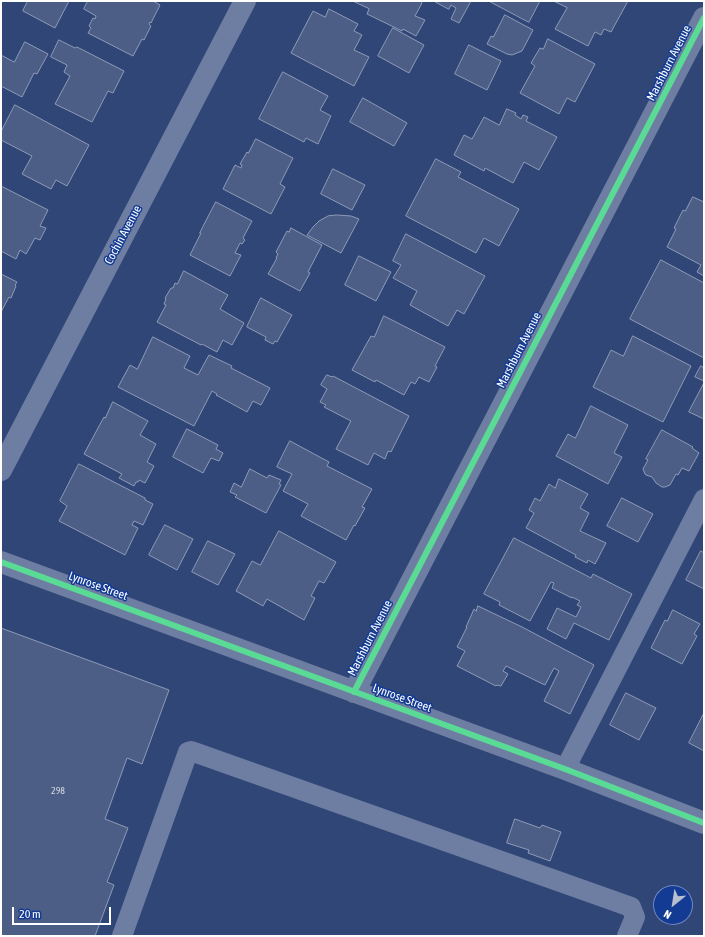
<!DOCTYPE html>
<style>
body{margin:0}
#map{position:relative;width:705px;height:937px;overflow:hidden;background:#304677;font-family:"Asap Condensed",sans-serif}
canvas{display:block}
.frame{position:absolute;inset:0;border:2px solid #fff;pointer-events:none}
.north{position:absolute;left:653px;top:885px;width:40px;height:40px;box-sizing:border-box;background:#133b94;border:1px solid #7189bf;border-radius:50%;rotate:210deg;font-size:11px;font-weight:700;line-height:16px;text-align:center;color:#fff}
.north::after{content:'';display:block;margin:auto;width:14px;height:18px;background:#b7becf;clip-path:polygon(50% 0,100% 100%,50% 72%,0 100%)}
.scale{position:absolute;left:12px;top:907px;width:99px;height:18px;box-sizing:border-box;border:2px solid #fff;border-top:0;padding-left:5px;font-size:12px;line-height:14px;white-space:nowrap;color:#fff;-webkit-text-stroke:3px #133b94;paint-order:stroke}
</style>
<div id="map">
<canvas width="705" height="937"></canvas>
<div class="frame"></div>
<div class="north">N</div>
<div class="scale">20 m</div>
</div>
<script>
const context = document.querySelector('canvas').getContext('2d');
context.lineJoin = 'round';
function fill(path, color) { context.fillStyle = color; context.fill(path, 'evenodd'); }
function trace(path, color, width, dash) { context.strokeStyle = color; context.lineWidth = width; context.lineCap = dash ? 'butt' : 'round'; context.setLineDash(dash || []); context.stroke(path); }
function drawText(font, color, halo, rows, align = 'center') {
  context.font = font + ' "Asap Condensed",sans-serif'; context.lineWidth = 3; context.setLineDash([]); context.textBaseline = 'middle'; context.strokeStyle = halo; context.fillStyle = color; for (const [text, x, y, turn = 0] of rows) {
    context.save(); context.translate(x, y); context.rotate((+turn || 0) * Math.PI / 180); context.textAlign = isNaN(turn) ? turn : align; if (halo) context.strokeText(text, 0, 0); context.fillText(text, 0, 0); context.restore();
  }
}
const building = new Path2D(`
 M 28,1 L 69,1 L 55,28 L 23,11 Z
 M 88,1 L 153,1 L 160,5 L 151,23 L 150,22 L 149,24 L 151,26 L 144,40 L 142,39 L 133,56 L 88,33 L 91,28 L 89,26 L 93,18 L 95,19 L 96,16 L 84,9 Z
 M 353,1 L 420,1 L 422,3 L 415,16 L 425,20 L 416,36 L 403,29 L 402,31 L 367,14 L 369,9 Z
 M 434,1 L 471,1 L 459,23 L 451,19 L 456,8 L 451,5 L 449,9 Z
 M 489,1 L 540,1 L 529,22 Z
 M 554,1 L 628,1 L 611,32 L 604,29 L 601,35 L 595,32 L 588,46 L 555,29 L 567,8 Z
 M 329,9 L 358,24 L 354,31 L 362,35 L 354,50 L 369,57 L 354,86 L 291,53 L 313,11 L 325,17 Z
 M 505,15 L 533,30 L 522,51 L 512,55 L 507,54 L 487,44 L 491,36 L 493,37 Z
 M 393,28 L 424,45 L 409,73 L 378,56 Z
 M 548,39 L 595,64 L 575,102 L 567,98 L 559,114 L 520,93 L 535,66 L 531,63 L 540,48 L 543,49 Z
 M 59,40 L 75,48 L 77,47 L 124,71 L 113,93 L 108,91 L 92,122 L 55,104 L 70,76 L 64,72 L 67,65 L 51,57 Z
 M 25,42 L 48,54 L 37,74 L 34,73 L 22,97 L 1,86 L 1,55 L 14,62 Z
 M 469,45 L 501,61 L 487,90 L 455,74 Z
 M 283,72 L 328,96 L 320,110 L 331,116 L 318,144 L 306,138 L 304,142 L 259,119 Z
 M 363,98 L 407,123 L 394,146 L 350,122 Z
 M 15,105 L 89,145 L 67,186 L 56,180 L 51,189 L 22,174 L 32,156 L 1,140 L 1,132 Z
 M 507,109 L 516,113 L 515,115 L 521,119 L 523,115 L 528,117 L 526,121 L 557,137 L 539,170 L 524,162 L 513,183 L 485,168 L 484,171 L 454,155 L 464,135 L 472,139 L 484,117 L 499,125 Z
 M 256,139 L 293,158 L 280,184 L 285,187 L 271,214 L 223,189 L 235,165 L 241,168 L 242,165 L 240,164 L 247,152 L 248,153 Z
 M 436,159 L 461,172 L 458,177 L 519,209 L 499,246 L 484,238 L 476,253 L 406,216 Z
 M 333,169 L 365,185 L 352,210 L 321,194 Z
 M 1,186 L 48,210 L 40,226 L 46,228 L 40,240 L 35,238 L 26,254 L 20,250 L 16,259 L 1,251 Z
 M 693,197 L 704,202 L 704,276 L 697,272 L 701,265 L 667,247 L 676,229 L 674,228 L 683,210 L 685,211 Z
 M 216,202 L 252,221 L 243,238 L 245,240 L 242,244 L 240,243 L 235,253 L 241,255 L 230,276 L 190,255 L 201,233 L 200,233 Z
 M 337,215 L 351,216 L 359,219 L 341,253 L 307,235 L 313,227 L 319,221 L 328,216 Z
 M 291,228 L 322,245 L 308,272 L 310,273 L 300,291 L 268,274 L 277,258 L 276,258 L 278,254 L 276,252 L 287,231 L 289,232 Z
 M 406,234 L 485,276 L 464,314 L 457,310 L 448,326 L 410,305 L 417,291 L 393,278 L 401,265 L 393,261 Z
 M 359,256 L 391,272 L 376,301 L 345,285 Z
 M 661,260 L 704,283 L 704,358 L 630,319 Z
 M 184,271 L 228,295 L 220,309 L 244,323 L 232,345 L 223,340 L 217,352 L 202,344 L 201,345 L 157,322 L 166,305 L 164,304 L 166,299 L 165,298 L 171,288 L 173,288 L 175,283 L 177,284 Z
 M 1,274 L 17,282 L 15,285 L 16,286 L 11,298 L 9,297 L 1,312 Z
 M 261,298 L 292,315 L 277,342 L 275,341 L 273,344 L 265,340 L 266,337 L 247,327 Z
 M 384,316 L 445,347 L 435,366 L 437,367 L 429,382 L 419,377 L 415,384 L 411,382 L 404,395 L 376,380 L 375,382 L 352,370 L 371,336 L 374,337 Z
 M 633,336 L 691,366 L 663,422 L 593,387 L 611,350 L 623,356 Z
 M 153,337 L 190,356 L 184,368 L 198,375 L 209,355 L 232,366 L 231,368 L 270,388 L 261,405 L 253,401 L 247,412 L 216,395 L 217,394 L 212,391 L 194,426 L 118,387 L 130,365 L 137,369 Z
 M 701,366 L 704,368 L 704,381 L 695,377 Z
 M 327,375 L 332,377 L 333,376 L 409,416 L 391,452 L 388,451 L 385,459 L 374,453 L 368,465 L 336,449 L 351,421 L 324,407 L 326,405 L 320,402 L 327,389 L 321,385 Z
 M 704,383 L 704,419 L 689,412 Z
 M 113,402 L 148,421 L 140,435 L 156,444 L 147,462 L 154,466 L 145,483 L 139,480 L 138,482 L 136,482 L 134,486 L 119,478 L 122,474 L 84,454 L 104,417 L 105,418 Z
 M 591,406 L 628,425 L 614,453 L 622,457 L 608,484 L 556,456 L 568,434 L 575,438 Z
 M 187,429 L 218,445 L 216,449 L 223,453 L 219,461 L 211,458 L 203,473 L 173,457 Z
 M 662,430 L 693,447 L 692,448 L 699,453 L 689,471 L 682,468 L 678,475 L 676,474 L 670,485 L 665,487 L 662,487 L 656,483 L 652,477 L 646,475 L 645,474 L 643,469 L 648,460 L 646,459 Z
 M 290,441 L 329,462 L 327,466 L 372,489 L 362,507 L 365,508 L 355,526 L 354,525 L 346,540 L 301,516 L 308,504 L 283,491 L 292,474 L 277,467 Z
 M 79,464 L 145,498 L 145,500 L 153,504 L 143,525 L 134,521 L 132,525 L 138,528 L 125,555 L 59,521 L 67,506 L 60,501 Z
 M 250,469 L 267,478 L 269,475 L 281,480 L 279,484 L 281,485 L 266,513 L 235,497 L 237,495 L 230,492 L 234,483 L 241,487 Z
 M 559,479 L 588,494 L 580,508 L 589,513 L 580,531 L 606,543 L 595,564 L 588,560 L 587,563 L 575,557 L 576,555 L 526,528 L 534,513 L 529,510 L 535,498 L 540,501 L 549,484 L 555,488 Z
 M 622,498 L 653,514 L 638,542 L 607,526 Z
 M 165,525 L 193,539 L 177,570 L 149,555 Z
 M 279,531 L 336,562 L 324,583 L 319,581 L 311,596 L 315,598 L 304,620 L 267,599 L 263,606 L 236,591 L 252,561 L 260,565 Z
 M 514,538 L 591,578 L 593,574 L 632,594 L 609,640 L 574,623 L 566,639 L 547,629 L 557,608 L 576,617 L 581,607 L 577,605 L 580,601 L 572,597 L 572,598 L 552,588 L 554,583 L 551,582 L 530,621 L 499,605 L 500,602 L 484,594 Z
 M 208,541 L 235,554 L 218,585 L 192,572 Z
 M 701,551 L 704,553 L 704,589 L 686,580 Z
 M 478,606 L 522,627 L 594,665 L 570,714 L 544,701 L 559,671 L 554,668 L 545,685 L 506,666 L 503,671 L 508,674 L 501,686 L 497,685 L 496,686 L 457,666 L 465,651 L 457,647 L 467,627 L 466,627 L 474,609 L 476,611 Z
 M 673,610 L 700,624 L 694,634 L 697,636 L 682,664 L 651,648 L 665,620 L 667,621 Z
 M 1,628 L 169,690 L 142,764 L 127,758 L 105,819 L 128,828 L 107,882 L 114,885 L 95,936 L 1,936 Z
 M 626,693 L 656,708 L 639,740 L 610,725 Z
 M 704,713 L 704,751 L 689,743 Z
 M 515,819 L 540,828 L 542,825 L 561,832 L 550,861 L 528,853 L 529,850 L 507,843 Z`);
fill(building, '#4c5e85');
trace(building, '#8e9bb7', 1);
trace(new Path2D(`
 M 565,769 L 704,499
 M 122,936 L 188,752 L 191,751 L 631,907 L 635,917 L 627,936`), '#6e7ea2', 20);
trace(new Path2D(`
 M 1,470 L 245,1
 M 1,562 L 565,769 L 704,823
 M 354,692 L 704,18`), '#6e7ea2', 22);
trace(new Path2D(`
 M 1,562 L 565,769 L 704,823
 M 354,692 L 704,18`), '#5adb95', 6);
drawText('10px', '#d2d7e0', null, [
 ["298",58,791]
]);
drawText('12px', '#fff', '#133b94', [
 ["Marshburn Avenue",669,63,-63],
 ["Cochin Avenue",123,235,-62],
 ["Marshburn Avenue",519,350,-63],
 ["Lynrose Street",98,586,20],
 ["Marshburn Avenue",370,638,-63],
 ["Lynrose Street",402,698,20]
]);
</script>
